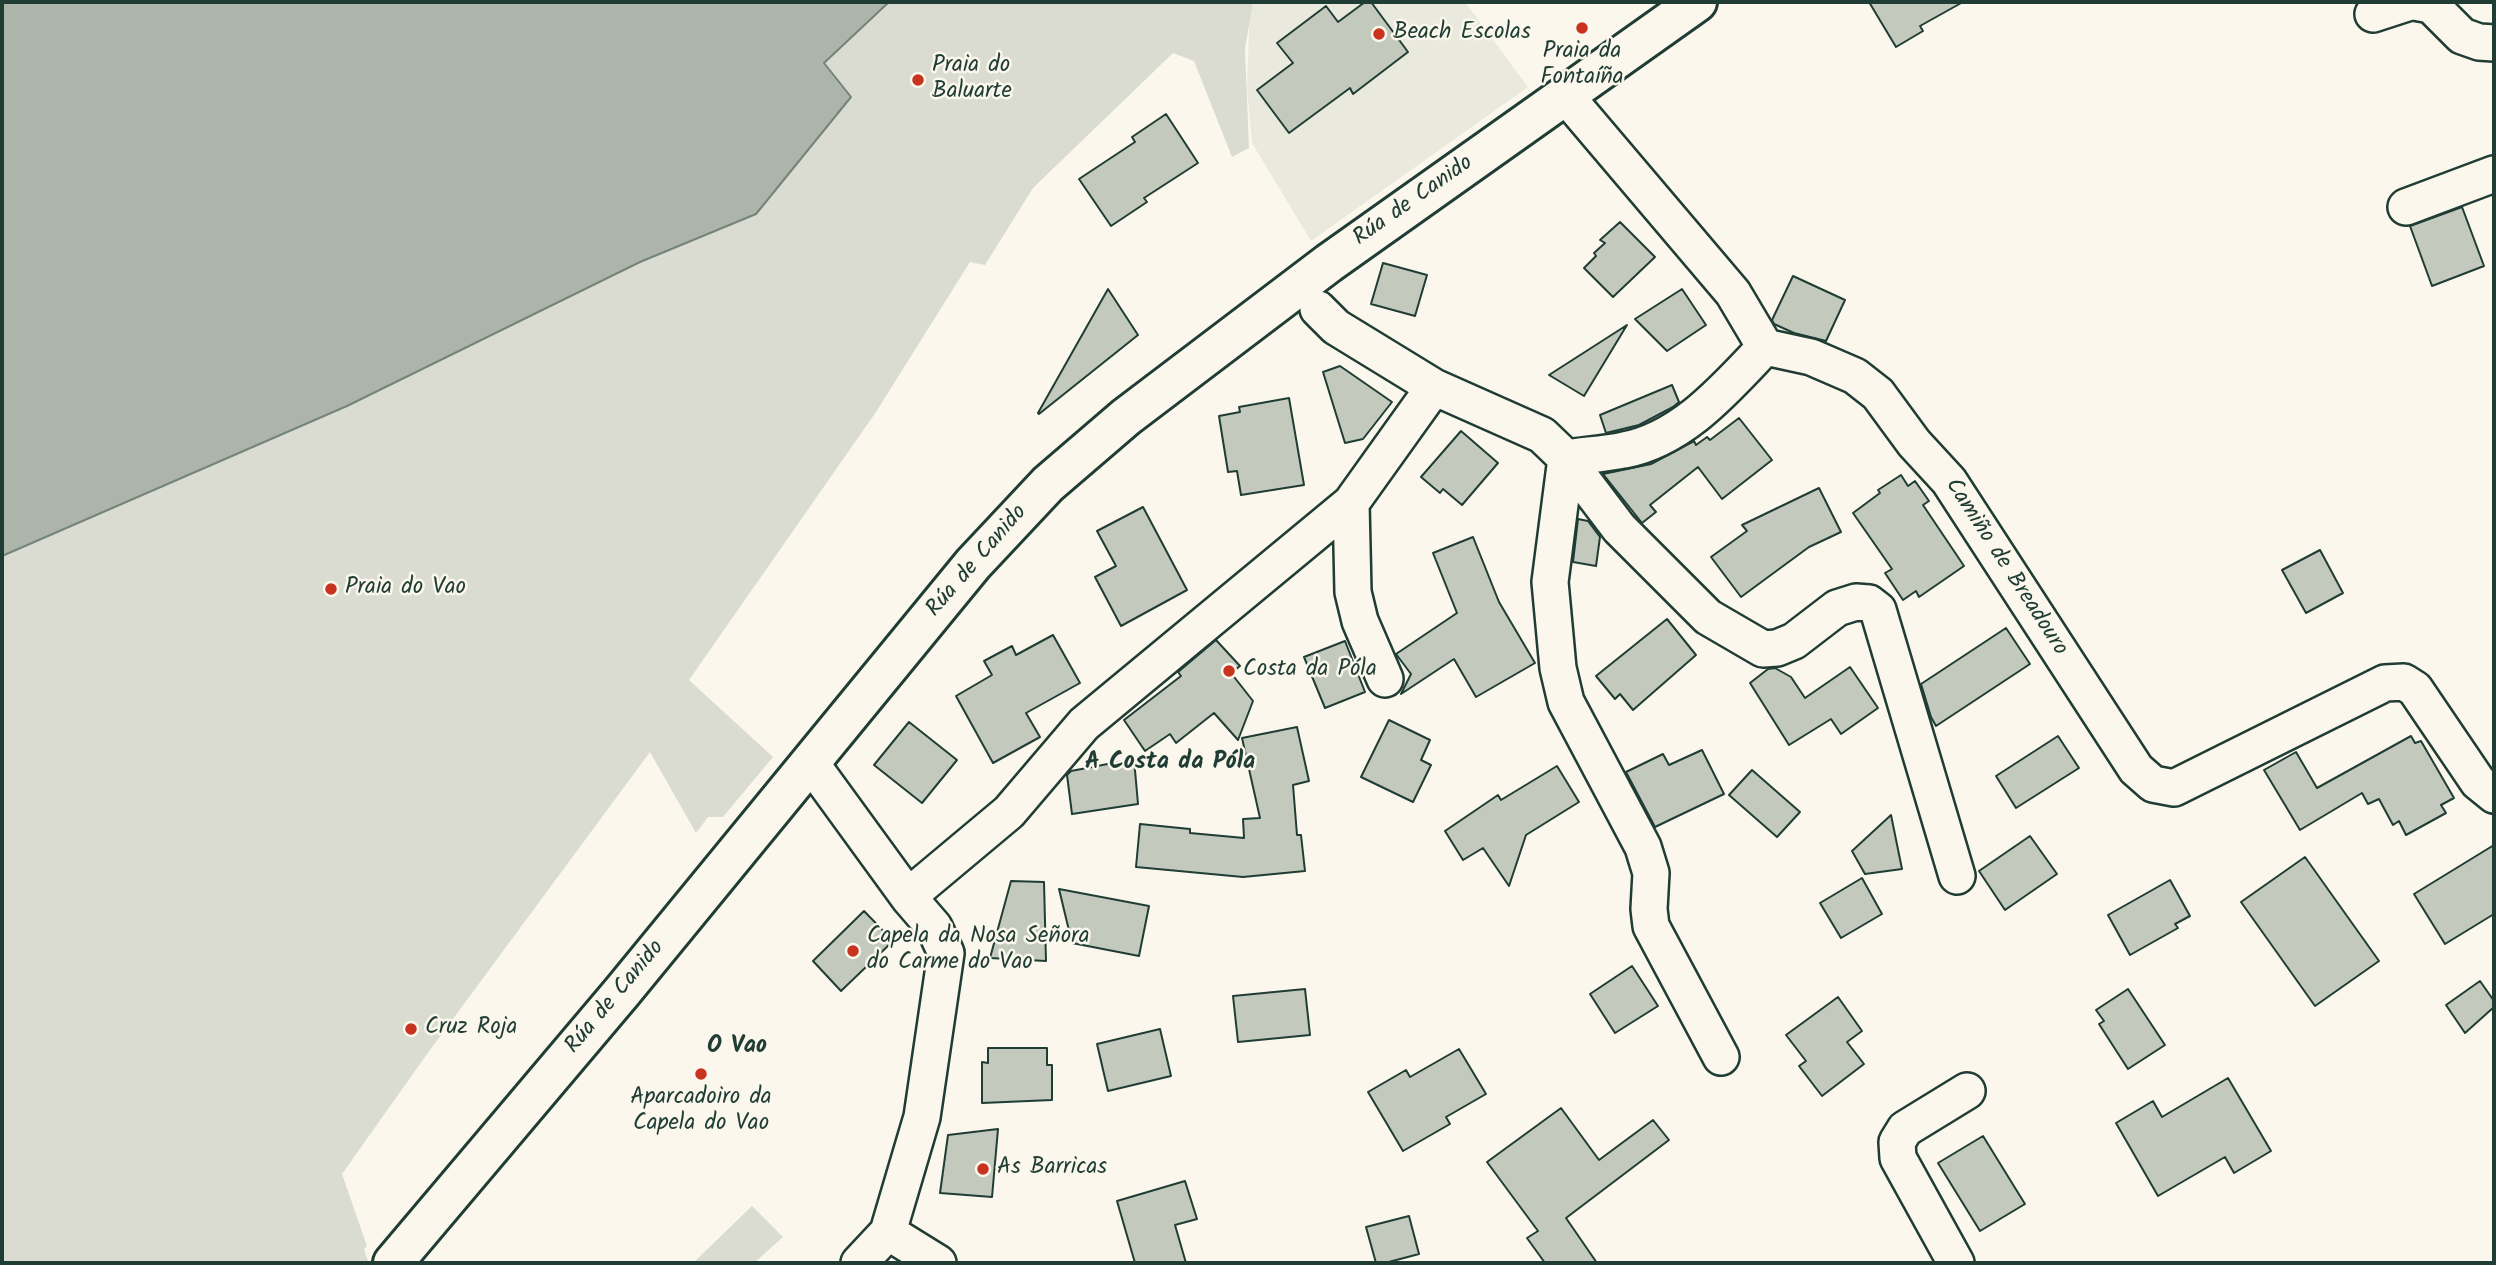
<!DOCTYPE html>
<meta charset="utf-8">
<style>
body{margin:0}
#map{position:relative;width:2496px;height:1265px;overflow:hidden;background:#fbf7ec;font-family:Kalam,sans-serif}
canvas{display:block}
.frame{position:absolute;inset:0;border:4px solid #1f3d34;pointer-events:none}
</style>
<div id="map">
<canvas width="2496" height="1265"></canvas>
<div class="frame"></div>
</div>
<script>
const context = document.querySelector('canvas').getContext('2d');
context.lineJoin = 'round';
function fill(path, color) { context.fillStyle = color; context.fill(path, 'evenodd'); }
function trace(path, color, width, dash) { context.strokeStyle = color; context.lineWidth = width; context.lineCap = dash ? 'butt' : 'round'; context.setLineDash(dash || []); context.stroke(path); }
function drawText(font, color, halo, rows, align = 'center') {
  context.font = font + ' Kalam,sans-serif'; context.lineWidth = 5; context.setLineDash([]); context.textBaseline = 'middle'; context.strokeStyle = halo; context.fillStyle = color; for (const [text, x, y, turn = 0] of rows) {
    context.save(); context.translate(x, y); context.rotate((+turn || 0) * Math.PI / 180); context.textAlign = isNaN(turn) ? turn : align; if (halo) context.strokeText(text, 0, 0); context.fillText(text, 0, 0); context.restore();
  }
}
fill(new Path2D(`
 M 1250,2 L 1465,2 L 1528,87 L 1311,241 L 1252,143 L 1247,87 Z`), '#eae9de');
fill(new Path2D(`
 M 700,2 L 1253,2 L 1245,49 L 1249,148 L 1232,157 L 1194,61 L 1173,53 L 1033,188 L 985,265 L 970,262 L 876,412 L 689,680 L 773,757 L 723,817 L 708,817 L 696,833 L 650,752 L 427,1054 L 342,1174 L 367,1246 L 364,1249 L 368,1261 L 366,1263 L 2,1263 L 2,355 Z
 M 752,1206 L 783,1237 L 754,1263 L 693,1263 Z`), '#dbdcd1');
const water = new Path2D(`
 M 2,2 L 889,2 L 824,63 L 851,97 L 756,214 L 640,262 L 347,406 L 2,556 Z`);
fill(water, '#adb4aa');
trace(water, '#74847b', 2);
const building = new Path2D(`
 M 1365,2 L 1371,2 L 1408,52 L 1353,94 L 1350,88 L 1289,133 L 1257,90 L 1293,63 L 1277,43 L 1326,6 L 1338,22 Z
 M 1869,2 L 1963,2 L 1920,26 L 1923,31 L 1896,47 Z
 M 1166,114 L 1198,163 L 1144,198 L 1147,202 L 1111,226 L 1079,179 L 1135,142 L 1132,137 Z
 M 2462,207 L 2484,266 L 2432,286 L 2410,226 Z
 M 1620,222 L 1655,257 L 1613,297 L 1584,268 L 1596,256 L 1594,253 L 1605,243 L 1600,240 Z
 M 1383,263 L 1427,275 L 1415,316 L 1371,304 Z
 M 1793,276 L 1845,300 L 1826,341 L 1794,333 L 1774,324 L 1772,320 Z
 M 1108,289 L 1138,335 L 1039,414 L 1038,413 Z
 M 1682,289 L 1706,325 L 1667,351 L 1635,319 Z
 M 1627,325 L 1584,396 L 1549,375 Z
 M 1340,366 L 1392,402 L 1363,439 L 1345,443 L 1323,372 Z
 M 1672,385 L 1679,402 L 1673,407 L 1639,425 L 1606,433 L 1600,415 Z
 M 1289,398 L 1304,485 L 1241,495 L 1237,471 L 1228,472 L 1219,416 L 1240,412 L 1239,407 Z
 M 1739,418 L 1772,460 L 1722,499 L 1698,467 L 1650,505 L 1656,512 L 1642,523 L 1603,474 L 1651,464 L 1694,441 L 1696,445 L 1707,437 L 1710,440 Z
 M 1461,431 L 1498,463 L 1462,505 L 1443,489 L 1440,493 L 1421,477 Z
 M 1901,475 L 1908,486 L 1915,481 L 1929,501 L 1923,505 L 1964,566 L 1919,597 L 1916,591 L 1903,600 L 1885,573 L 1892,569 L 1853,513 L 1880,493 L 1878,490 Z
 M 1819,488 L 1841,532 L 1809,547 L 1741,597 L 1711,557 L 1747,531 L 1742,525 Z
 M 1143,507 L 1187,590 L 1121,626 L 1095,577 L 1116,566 L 1097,531 Z
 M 1578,519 L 1588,521 L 1600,537 L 1596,566 L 1573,562 Z
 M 1473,537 L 1499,602 L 1535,663 L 1476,697 L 1454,659 L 1401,694 L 1411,674 L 1396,654 L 1457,613 L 1433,553 Z
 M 2320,550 L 2343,593 L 2306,613 L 2282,570 Z
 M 1667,619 L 1696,655 L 1633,710 L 1620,694 L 1615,699 L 1596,676 Z
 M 2006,628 L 2030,664 L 1936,726 L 1931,717 L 1921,684 Z
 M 1053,635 L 1080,683 L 1026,713 L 1040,737 L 993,763 L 956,696 L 992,675 L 984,661 L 1012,646 L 1016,655 Z
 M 1216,640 L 1240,666 L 1231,673 L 1253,701 L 1238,740 L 1214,713 L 1176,743 L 1170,734 L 1145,751 L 1124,720 L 1181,676 L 1178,672 Z
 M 1345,641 L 1365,692 L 1325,708 L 1304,657 Z
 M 1850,667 L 1878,708 L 1841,734 L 1831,719 L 1789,745 L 1750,683 L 1768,669 L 1775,668 L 1791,677 L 1805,698 Z
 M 1389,720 L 1430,740 L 1421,760 L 1431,765 L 1413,802 L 1361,777 Z
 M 909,722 L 957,760 L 922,803 L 874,765 Z
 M 1297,727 L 1309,781 L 1293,785 L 1297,835 L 1301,835 L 1305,871 L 1243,877 L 1136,867 L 1140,824 L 1190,829 L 1190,833 L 1244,838 L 1243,819 L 1260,818 L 1242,738 Z
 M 2058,736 L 2079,768 L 2016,808 L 1996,776 Z
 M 2411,736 L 2415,743 L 2421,741 L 2454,798 L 2441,805 L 2446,813 L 2406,835 L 2399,821 L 2393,825 L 2379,799 L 2368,804 L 2362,793 L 2300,830 L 2264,770 L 2296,752 L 2317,788 Z
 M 1702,750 L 1724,794 L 1655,827 L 1626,772 L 1663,754 L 1669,765 Z
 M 1134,759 L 1138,804 L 1072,814 L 1067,775 L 1071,771 Z
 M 1557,766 L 1579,802 L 1526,835 L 1509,886 L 1483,848 L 1463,860 L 1445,831 L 1498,795 L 1501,800 Z
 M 1752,770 L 1800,812 L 1777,837 L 1729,795 Z
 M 1891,815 L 1902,869 L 1865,874 L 1852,851 Z
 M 2030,836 L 2057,874 L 2005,910 L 1979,871 Z
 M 2494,845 L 2494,914 L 2445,944 L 2414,894 Z
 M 2305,857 L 2379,961 L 2315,1006 L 2241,902 Z
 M 1862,878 L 1882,914 L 1841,938 L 1820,903 Z
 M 2170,880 L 2190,916 L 2175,924 L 2178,928 L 2130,955 L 2108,915 Z
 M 1011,881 L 1044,882 L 1046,961 L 990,958 Z
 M 1059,889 L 1149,906 L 1139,956 L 1072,943 Z
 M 864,911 L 893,941 L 841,991 L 813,961 Z
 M 1632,966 L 1658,1006 L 1615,1033 L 1590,994 Z
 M 2480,981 L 2494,1001 L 2494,1007 L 2465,1033 L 2446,1005 Z
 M 1305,989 L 1310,1035 L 1238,1042 L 1233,996 Z
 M 2128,989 L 2165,1045 L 2128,1069 L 2099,1024 L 2104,1021 L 2096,1010 Z
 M 1838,997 L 1862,1031 L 1847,1042 L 1864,1064 L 1822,1096 L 1799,1066 L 1806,1061 L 1786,1035 Z
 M 1160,1029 L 1171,1076 L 1108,1091 L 1097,1044 Z
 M 988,1048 L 1047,1048 L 1047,1065 L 1052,1065 L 1052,1100 L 982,1103 L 982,1062 L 988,1063 Z
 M 1459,1049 L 1486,1094 L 1446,1117 L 1450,1124 L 1403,1151 L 1368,1092 L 1406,1070 L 1410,1077 Z
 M 2228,1078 L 2271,1151 L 2234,1173 L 2225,1157 L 2158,1196 L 2116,1123 L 2153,1101 L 2162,1117 Z
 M 1561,1108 L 1599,1160 L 1653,1120 L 1669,1140 L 1566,1218 L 1597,1263 L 1545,1263 L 1527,1238 L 1538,1231 L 1487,1162 Z
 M 998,1129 L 992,1197 L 940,1193 L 948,1135 Z
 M 1983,1136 L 2025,1204 L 1980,1231 L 1938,1163 Z
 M 1185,1181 L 1197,1219 L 1175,1225 L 1186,1263 L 1135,1263 L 1117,1201 Z
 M 1409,1216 L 1419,1254 L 1385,1263 L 1376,1263 L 1366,1227 Z`);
fill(building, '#c4c9be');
trace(building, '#1f3d34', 2);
const minor = new Path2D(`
 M 2414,2 L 2431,5 L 2462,36 L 2479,42 L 2494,43
 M 2373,14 L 2410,2
 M 1565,95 L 1733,293 L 1765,347 L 1811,357 L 1855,376 L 1878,394 L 1914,443 L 1949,481 L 2136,769 L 2153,784 L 2174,788 L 2385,683 L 2404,682 L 2415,689 L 2478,782 L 2494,795
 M 2406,207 L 2494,174
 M 1318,309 L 1336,327 L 1434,387
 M 1566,458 L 1550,582 L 1558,668 L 1566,702 L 1643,847 L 1651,873 L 1649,909 L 1651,926 L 1721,1057
 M 1566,458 C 1585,455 1605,454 1624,450 C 1683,439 1726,388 1765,347
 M 1351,503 L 1353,592 L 1360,621 L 1385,679
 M 810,762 L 909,898 L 934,927 L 946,953 L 922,1117 L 888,1232 L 859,1263
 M 909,898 L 923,884 L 1009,812 L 1084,724 L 1351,503 L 1434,387 L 1542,435 L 1566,458 L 1619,528 L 1708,617 L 1763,649 L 1777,648 L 1794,641 L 1837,608 L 1856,602 L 1869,603 L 1878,610 L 1957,876
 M 888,1232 L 938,1263
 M 1956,1263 L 1898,1158 L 1897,1142 L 1905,1129 L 1967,1091`);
const secondary = new Path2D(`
 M 393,1263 L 622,992 L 973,564 L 1048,484 L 1126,417 L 1329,263 L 1697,2`);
trace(minor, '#1f3d34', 40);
trace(secondary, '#1f3d34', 44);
trace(minor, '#fbf7ec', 35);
trace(secondary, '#fbf7ec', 38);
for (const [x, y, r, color] of [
 [1582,28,7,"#c8321e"],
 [1379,34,7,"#c8321e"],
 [918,80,7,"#c8321e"],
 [331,589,7,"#c8321e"],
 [1229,671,7,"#c8321e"],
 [853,951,7,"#c8321e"],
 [411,1029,7,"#c8321e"],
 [701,1074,7,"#c8321e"],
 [983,1169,7,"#c8321e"]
]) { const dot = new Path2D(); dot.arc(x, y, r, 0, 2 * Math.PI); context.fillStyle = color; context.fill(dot); trace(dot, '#fbf7ec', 2.5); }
drawText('23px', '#1f3d34', '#fbf7ec', [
 ["Beach Escolas",1393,34],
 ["Praia da",1582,53,"center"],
 ["Fontaíña",1582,79,"center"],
 ["Praia do",932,67],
 ["Baluarte",932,93],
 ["Praia do Vao",345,589],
 ["Costa da Póla",1243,671],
 ["Capela da Nosa Señora",867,938],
 ["do Carme do Vao",867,964],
 ["Cruz Roja",425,1029],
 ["Aparcadoiro da",701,1099,"center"],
 ["Capela do Vao",701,1125,"center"],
 ["As Barricas",997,1169]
], 'left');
drawText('23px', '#1f3d34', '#fbf7ec', [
 ["Rúa de Canido",1414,202,-35],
 ["Rúa de Canido",978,562,-49],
 ["Camiño de Breadouro",2005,568,57],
 ["Rúa de Canido",616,998,-50]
]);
drawText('bold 24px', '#1f3d34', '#fbf7ec', [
 ["A Costa da Póla",1170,764],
 ["O Vao",737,1048]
]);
</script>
